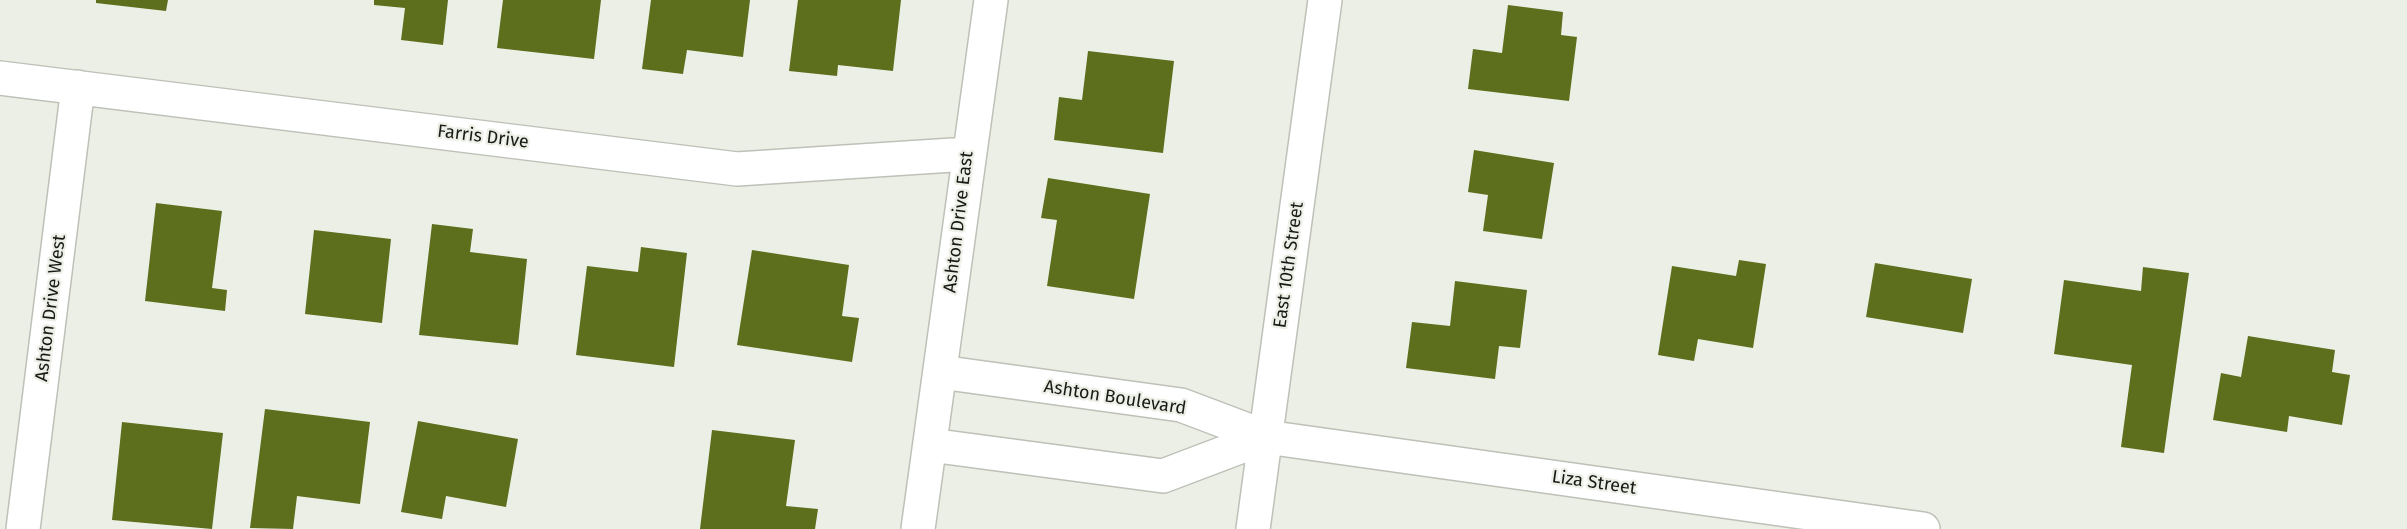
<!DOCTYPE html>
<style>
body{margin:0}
canvas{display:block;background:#ecefe5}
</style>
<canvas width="2407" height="529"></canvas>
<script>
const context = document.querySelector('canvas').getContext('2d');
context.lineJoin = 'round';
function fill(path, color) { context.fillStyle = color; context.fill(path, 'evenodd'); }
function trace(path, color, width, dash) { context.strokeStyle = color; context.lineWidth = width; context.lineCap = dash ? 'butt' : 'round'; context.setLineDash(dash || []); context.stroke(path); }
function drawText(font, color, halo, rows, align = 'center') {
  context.font = font + ' "Fira Sans",sans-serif'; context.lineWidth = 4.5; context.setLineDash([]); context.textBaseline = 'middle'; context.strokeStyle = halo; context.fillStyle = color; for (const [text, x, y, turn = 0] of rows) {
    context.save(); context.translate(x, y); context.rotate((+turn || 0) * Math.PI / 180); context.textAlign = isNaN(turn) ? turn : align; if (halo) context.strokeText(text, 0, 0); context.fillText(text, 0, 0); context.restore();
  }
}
fill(new Path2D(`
 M 96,0 L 168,0 L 166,11 L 96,3 Z
 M 374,0 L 448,0 L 443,45 L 401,40 L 405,8 L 374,5 Z
 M 503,0 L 601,0 L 594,59 L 497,48 Z
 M 651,0 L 750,0 L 743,57 L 687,50 L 683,74 L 642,69 Z
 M 798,0 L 901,0 L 893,71 L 838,65 L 837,76 L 789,71 Z
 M 1508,5 L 1563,12 L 1561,35 L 1577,37 L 1569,101 L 1468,89 L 1473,49 L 1502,53 Z
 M 1088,51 L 1174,61 L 1163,153 L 1054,140 L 1059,97 L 1082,100 Z
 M 1474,150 L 1554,163 L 1542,239 L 1483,231 L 1488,195 L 1468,192 Z
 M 1048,178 L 1150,194 L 1134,299 L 1047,286 L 1057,220 L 1041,218 Z
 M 156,203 L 222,211 L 212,288 L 227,290 L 225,311 L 145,301 Z
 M 432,224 L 473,229 L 470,252 L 527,259 L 518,345 L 419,335 Z
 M 314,230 L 391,239 L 382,323 L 305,314 Z
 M 641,247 L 687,253 L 674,367 L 576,355 L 587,266 L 638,272 Z
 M 752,250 L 849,265 L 842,316 L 859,318 L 852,362 L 737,345 Z
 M 1739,260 L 1766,264 L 1753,348 L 1698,339 L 1694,361 L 1658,355 L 1672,266 L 1736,276 Z
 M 1875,263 L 1972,279 L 1963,333 L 1866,317 Z
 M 2143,267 L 2189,273 L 2164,453 L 2121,447 L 2132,365 L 2054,354 L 2064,280 L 2141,291 Z
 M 1455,281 L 1527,290 L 1520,348 L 1499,346 L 1495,379 L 1406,368 L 1412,322 L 1450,326 Z
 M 2248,336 L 2335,350 L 2332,372 L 2350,375 L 2342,425 L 2289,416 L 2287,432 L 2213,420 L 2221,373 L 2241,377 Z
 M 265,409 L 370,422 L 360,504 L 297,496 L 293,529 L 250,528 Z
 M 418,421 L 518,439 L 506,507 L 446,496 L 442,519 L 401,512 Z
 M 122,422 L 223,433 L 212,529 L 112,520 Z
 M 712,430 L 795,440 L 786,506 L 818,509 L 815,529 L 700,529 Z`), '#5d6e1c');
const minor = new Path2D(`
 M 0,78 L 737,169 L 968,154
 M 940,372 L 1181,405 L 1266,437 L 1923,529
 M 930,445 L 1163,476 L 1266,437
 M 23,529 L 78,87
 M 918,529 L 991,0
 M 1253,529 L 1325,0`);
trace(minor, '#bec1b8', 36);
trace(minor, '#fff', 33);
drawText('18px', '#181915', '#ecefe5', [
 ["Farris Drive",483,137,7],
 ["Ashton Drive East",959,222,-83],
 ["East 10th Street",1289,265,-82],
 ["Ashton Drive West",51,308,-83],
 ["Ashton Boulevard",1115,398,9],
 ["Liza Street",1594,483,8]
]);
</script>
